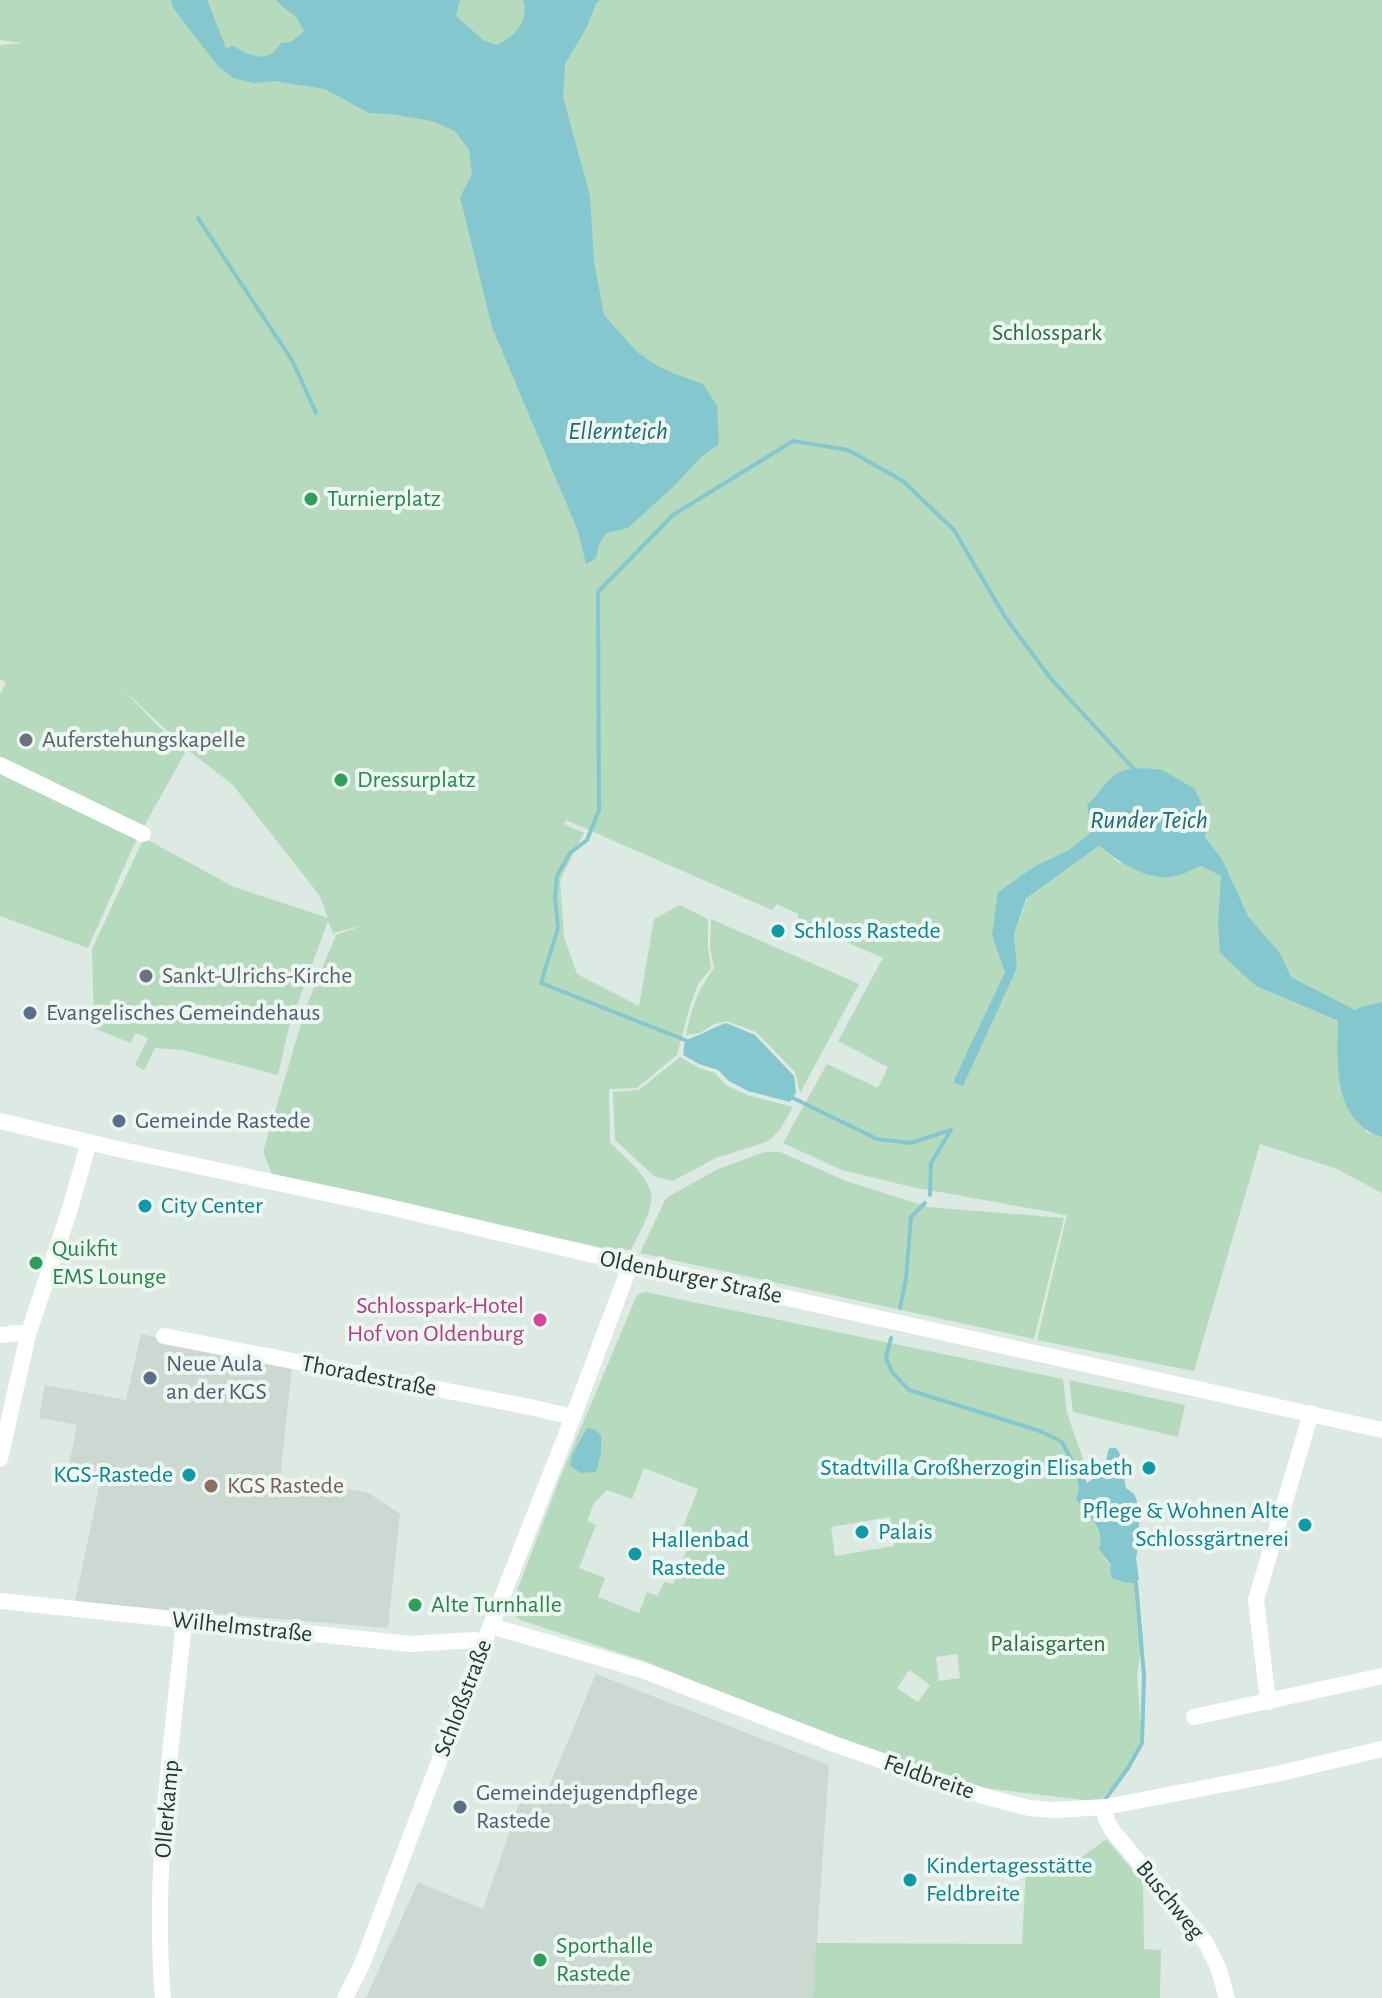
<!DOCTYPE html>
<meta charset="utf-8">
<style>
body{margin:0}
canvas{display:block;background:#dde9e3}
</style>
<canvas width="1382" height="1998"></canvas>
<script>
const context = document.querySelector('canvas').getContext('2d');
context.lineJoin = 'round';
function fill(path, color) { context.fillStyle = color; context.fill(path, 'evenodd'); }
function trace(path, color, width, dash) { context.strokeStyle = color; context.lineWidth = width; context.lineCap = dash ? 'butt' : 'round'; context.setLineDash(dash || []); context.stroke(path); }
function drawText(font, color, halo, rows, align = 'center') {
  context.font = font + ' "Alegreya Sans",sans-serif'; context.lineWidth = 8; context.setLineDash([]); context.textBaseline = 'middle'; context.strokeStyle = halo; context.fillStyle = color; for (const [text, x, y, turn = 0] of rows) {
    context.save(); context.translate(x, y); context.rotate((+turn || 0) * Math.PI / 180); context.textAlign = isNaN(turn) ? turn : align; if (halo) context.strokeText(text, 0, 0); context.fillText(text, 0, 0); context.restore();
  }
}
fill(new Path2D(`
 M 141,1334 L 292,1366 L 280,1479 L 367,1492 L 400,1514 L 388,1628 L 75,1602 L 101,1477 L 68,1470 L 77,1425 L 39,1418 L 45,1385 L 126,1400 Z
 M 596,1674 L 829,1765 L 813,1998 L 366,1998 L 418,1882 L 483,1909 L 524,1790 L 546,1793 Z`), '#ccd9d2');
fill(new Path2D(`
 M 0,0 L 1382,0 L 1382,1002 L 1361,1007 L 1366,1132 L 1382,1137 L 1382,1193 L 1337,1169 L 1260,1144 L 1194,1371 L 1037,1340 L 1067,1215 L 912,1187 L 842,1170 L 783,1143 L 827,1064 L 878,1088 L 888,1067 L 838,1041 L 883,958 L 798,921 L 798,914 L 777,904 L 772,910 L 566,820 L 564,824 L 584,833 L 560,880 L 564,937 L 577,974 L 639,1006 L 654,919 L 680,905 L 708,919 L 708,947 L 711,968 L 698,984 L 689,1009 L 677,1055 L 637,1088 L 609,1089 L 610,1143 C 624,1156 657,1183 651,1203 C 648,1219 638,1235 631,1250 L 608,1249 L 272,1174 L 263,1152 L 306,1007 L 336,935 L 364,925 L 333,933 L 328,921 L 289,1027 L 278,1075 L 183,1050 L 155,1048 L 144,1070 L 135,1065 L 148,1038 L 135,1033 L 131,1043 L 94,1028 L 92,949 L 144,838 L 234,887 L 328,918 L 320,896 L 232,784 L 189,751 L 118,685 L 185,753 L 143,828 L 34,772 L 27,779 L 138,836 L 88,948 L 0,916 L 0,694 L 6,683 L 0,679 L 0,45 L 23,43 L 0,40 ZM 1143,768 L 1195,789 C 1202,808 1209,816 1205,837 L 1222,859 L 1248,916 L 1280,953 L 1291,977 L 1354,1010 L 1337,1021 L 1256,986 L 1242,972 L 1221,888 L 1221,876 L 1201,866 L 1173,877 L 1118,862 L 1099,846 L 1027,899 L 1014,934 L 1017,968 L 963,1085 L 953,1082 L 1005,972 L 998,892 L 1035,866 L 1069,850 L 1091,832 L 1087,805 C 1099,794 1107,777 1122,771 C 1128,768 1137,769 1143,768 Z
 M 711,919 L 859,984 L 800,1093 L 795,1072 L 756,1032 L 726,1021 L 712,1025 L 700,1033 L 686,1035 C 692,1008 697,991 714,968 L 710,947 Z
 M 680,1057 L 699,1068 L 715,1073 L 726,1085 L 747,1095 L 793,1107 L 781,1128 L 771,1139 L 763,1143 L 716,1158 L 673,1181 L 654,1176 L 615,1140 L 613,1092 L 639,1090 Z
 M 765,1152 L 780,1152 L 846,1181 L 928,1207 L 1064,1218 L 1034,1339 L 640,1253 L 666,1198 L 718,1169 Z
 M 645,1292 L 1063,1379 L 1067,1413 L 1083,1459 L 1077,1479 L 1082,1507 L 1089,1513 L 1095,1523 L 1102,1540 L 1105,1559 L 1127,1583 L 1136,1583 L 1143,1638 L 1137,1674 L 1142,1743 L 1128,1768 L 1099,1802 L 985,1788 L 837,1738 L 647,1662 L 518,1619 L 510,1609 L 562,1473 L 637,1295 ZM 644,1468 L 698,1489 L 680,1535 L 690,1540 L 673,1584 L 664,1582 L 658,1596 L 647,1592 L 639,1613 L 598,1597 L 605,1578 L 579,1568 L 596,1525 L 587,1521 L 594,1503 L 607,1490 L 632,1499 ZM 890,1517 L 894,1546 L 835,1556 L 831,1527 ZM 957,1654 L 960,1678 L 939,1681 L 936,1657 ZM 909,1670 L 930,1685 L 918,1702 L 897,1688 Z
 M 1069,1380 L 1185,1405 L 1178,1437 L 1073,1412 Z
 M 1106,1839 L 1143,1882 L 1144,1949 L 1161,1950 L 1160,1998 L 813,1998 L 816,1943 L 1022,1944 L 1026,1867 L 1070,1866 Z`), '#b6dabd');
fill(new Path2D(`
 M 171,0 L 207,0 L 226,48 L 233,46 C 244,52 260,62 272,53 C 276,51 278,46 281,43 L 291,42 L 304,31 C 295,10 289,15 276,0 L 460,0 L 456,16 L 483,40 L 496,45 C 515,38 530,20 523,0 L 600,0 L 596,3 L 587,27 L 565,64 L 563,97 L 590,196 L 594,262 L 604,315 L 637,352 L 656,365 L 675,374 L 703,384 L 717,406 L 719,444 L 701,457 L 674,486 L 628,528 L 606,533 L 599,544 L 596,558 L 586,564 L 578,531 L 492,327 L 460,197 L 472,174 L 469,150 L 455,131 L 432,121 L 390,114 L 369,113 L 325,89 L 274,81 L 254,83 L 233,78 L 218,66 L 173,8 Z
 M 1143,768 L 1162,770 L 1195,789 L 1206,814 L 1207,825 L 1205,837 L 1222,859 L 1248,916 L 1280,953 L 1291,977 L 1355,1010 L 1361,1007 L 1382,1002 L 1382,1137 C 1333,1122 1337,1063 1338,1021 L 1256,986 L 1220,953 L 1218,924 L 1221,876 L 1201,866 C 1191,870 1180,876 1170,877 C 1144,879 1119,862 1099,846 L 1026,899 L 1014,934 L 1017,968 L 963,1086 L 953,1082 L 1005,972 L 992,935 L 998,892 L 1035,866 L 1069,850 L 1091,832 L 1087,805 C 1099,794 1107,777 1122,771 C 1128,768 1137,769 1143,768 Z
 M 726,1023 L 755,1035 L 794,1076 L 796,1093 L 790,1102 L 748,1091 L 729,1081 L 718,1070 L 699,1064 L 683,1055 L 685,1040 C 700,1036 711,1028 726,1023 Z
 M 587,1428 L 594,1429 L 601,1435 L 601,1454 L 596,1472 L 581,1473 L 570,1466 L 572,1455 Z
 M 1110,1448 L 1116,1448 L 1120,1454 L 1126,1488 L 1134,1494 L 1137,1501 L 1140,1538 L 1136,1558 L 1139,1579 L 1136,1583 L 1127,1583 L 1112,1578 L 1110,1571 L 1111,1565 L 1099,1549 C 1106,1528 1087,1515 1076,1499 L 1079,1490 L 1077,1479 L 1084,1477 L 1087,1483 L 1105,1469 L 1108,1451 Z`), '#85c7ce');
trace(new Path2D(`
 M 198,218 L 293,362 L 316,413
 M 685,1040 L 541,983 L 558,928 L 555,897 L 557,876 L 570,853 L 587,840 L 599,810 L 598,592 L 673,515 L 793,441 L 848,450 L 903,481 L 954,530 L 1005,617 L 1051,679 L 1134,769
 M 793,1098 L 877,1139 L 911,1143 L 951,1130 L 931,1163 L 930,1195
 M 900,1308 L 906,1279 L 911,1217 L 925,1203
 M 891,1338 L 886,1358 L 892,1372 L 909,1390 L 1040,1431 L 1062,1442 L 1081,1478
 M 1104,1801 L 1128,1768 L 1142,1743 L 1144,1676 L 1136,1583`), '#85c7ce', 4);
trace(new Path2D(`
 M 0,765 L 143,834
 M 0,1121 L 113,1148 L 385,1206 L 598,1256 L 1382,1430
 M 0,1335 L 18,1333 L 28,1335
 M 164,1336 L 530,1407 L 573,1417
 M 0,1459 L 28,1335 L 69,1212 L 89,1142
 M 0,1601 L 411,1644 L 474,1640 L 484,1643
 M 491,1626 L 642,1670 L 834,1744 L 983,1796 L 1029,1808 L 1055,1810 L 1105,1807 L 1277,1774 L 1382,1749
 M 1268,1702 L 1256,1600 L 1311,1413
 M 1194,1717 L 1382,1676
 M 1105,1807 L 1106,1819 L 1112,1830 L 1206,1943 L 1218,1967 L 1227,1998
 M 163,1998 C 152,1873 172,1745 184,1621
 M 345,1998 L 361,1967 L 484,1643 L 573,1417 L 631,1263`), '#fff', 16);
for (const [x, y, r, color] of [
 [311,499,8,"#2e9e5b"],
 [26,740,8,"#6b7280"],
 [341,780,8,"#2e9e5b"],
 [778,931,8,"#0f9aa8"],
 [146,976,8,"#6b7280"],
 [30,1013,8,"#5c6f8a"],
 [119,1121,8,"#5c6f8a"],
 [145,1206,8,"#0f9aa8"],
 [36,1263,8,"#2e9e5b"],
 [540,1320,8,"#d1479c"],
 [150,1378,8,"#5c6f8a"],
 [1149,1468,8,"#0f9aa8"],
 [189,1475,8,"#0f9aa8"],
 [211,1486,8,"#8d6e63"],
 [1305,1525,8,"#0f9aa8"],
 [862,1532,8,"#0f9aa8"],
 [635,1554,8,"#0f9aa8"],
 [415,1605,8,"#2e9e5b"],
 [460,1807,8,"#5c6f8a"],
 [910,1880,8,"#0f9aa8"],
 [540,1960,8,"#2e9e5b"]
]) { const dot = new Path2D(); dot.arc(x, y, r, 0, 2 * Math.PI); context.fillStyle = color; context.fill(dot); trace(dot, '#edf6f1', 3); }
drawText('24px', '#2b6d40', '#edf6f1', [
 ["Schlosspark",1047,333],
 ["Palaisgarten",1048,1644]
]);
drawText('24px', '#27864d', '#edf6f1', [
 ["Turnierplatz",327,499],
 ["Dressurplatz",357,780],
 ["Quikfit",52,1249],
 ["EMS Lounge",52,1277],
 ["Alte Turnhalle",431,1605],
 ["Sporthalle",556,1946],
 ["Rastede",556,1974]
], 'left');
drawText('24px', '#5b616d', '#edf6f1', [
 ["Auferstehungskapelle",42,740],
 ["Sankt-Ulrichs-Kirche",162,976]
], 'left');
drawText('24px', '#0d838f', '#edf6f1', [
 ["Schloss Rastede",794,931],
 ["City Center",161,1206],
 ["Stadtvilla Großherzogin Elisabeth",1133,1468,"right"],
 ["KGS-Rastede",173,1475,"right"],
 ["Pflege & Wohnen Alte",1289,1511,"right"],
 ["Schlossgärtnerei",1289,1539,"right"],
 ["Palais",878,1532],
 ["Hallenbad",651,1540],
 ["Rastede",651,1568],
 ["Kindertagesstätte",926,1866],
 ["Feldbreite",926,1894]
], 'left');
drawText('24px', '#4e5e75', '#edf6f1', [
 ["Evangelisches Gemeindehaus",46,1013],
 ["Gemeinde Rastede",135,1121],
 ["Neue Aula",166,1364],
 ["an der KGS",166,1392],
 ["Gemeindejugendpflege",476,1793],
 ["Rastede",476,1821]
], 'left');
drawText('24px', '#1f3830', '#edf6f1', [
 ["Oldenburger Straße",691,1277,12],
 ["Thoradestraße",369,1376,11],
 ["Wilhelmstraße",242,1627,6],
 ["Schloßstraße",463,1698,-69],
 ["Feldbreite",929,1777,19],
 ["Ollerkamp",167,1809,-85],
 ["Buschweg",1170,1900,51]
]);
drawText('24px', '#b23c85', '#edf6f1', [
 ["Schlosspark-Hotel",524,1306],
 ["Hof von Oldenburg",524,1334]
], 'right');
drawText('24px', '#785e54', '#edf6f1', [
 ["KGS Rastede",227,1486]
], 'left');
drawText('italic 26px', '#1c6971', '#edf6f1', [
 ["Ellernteich",618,431],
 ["Runder Teich",1149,820]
]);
</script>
